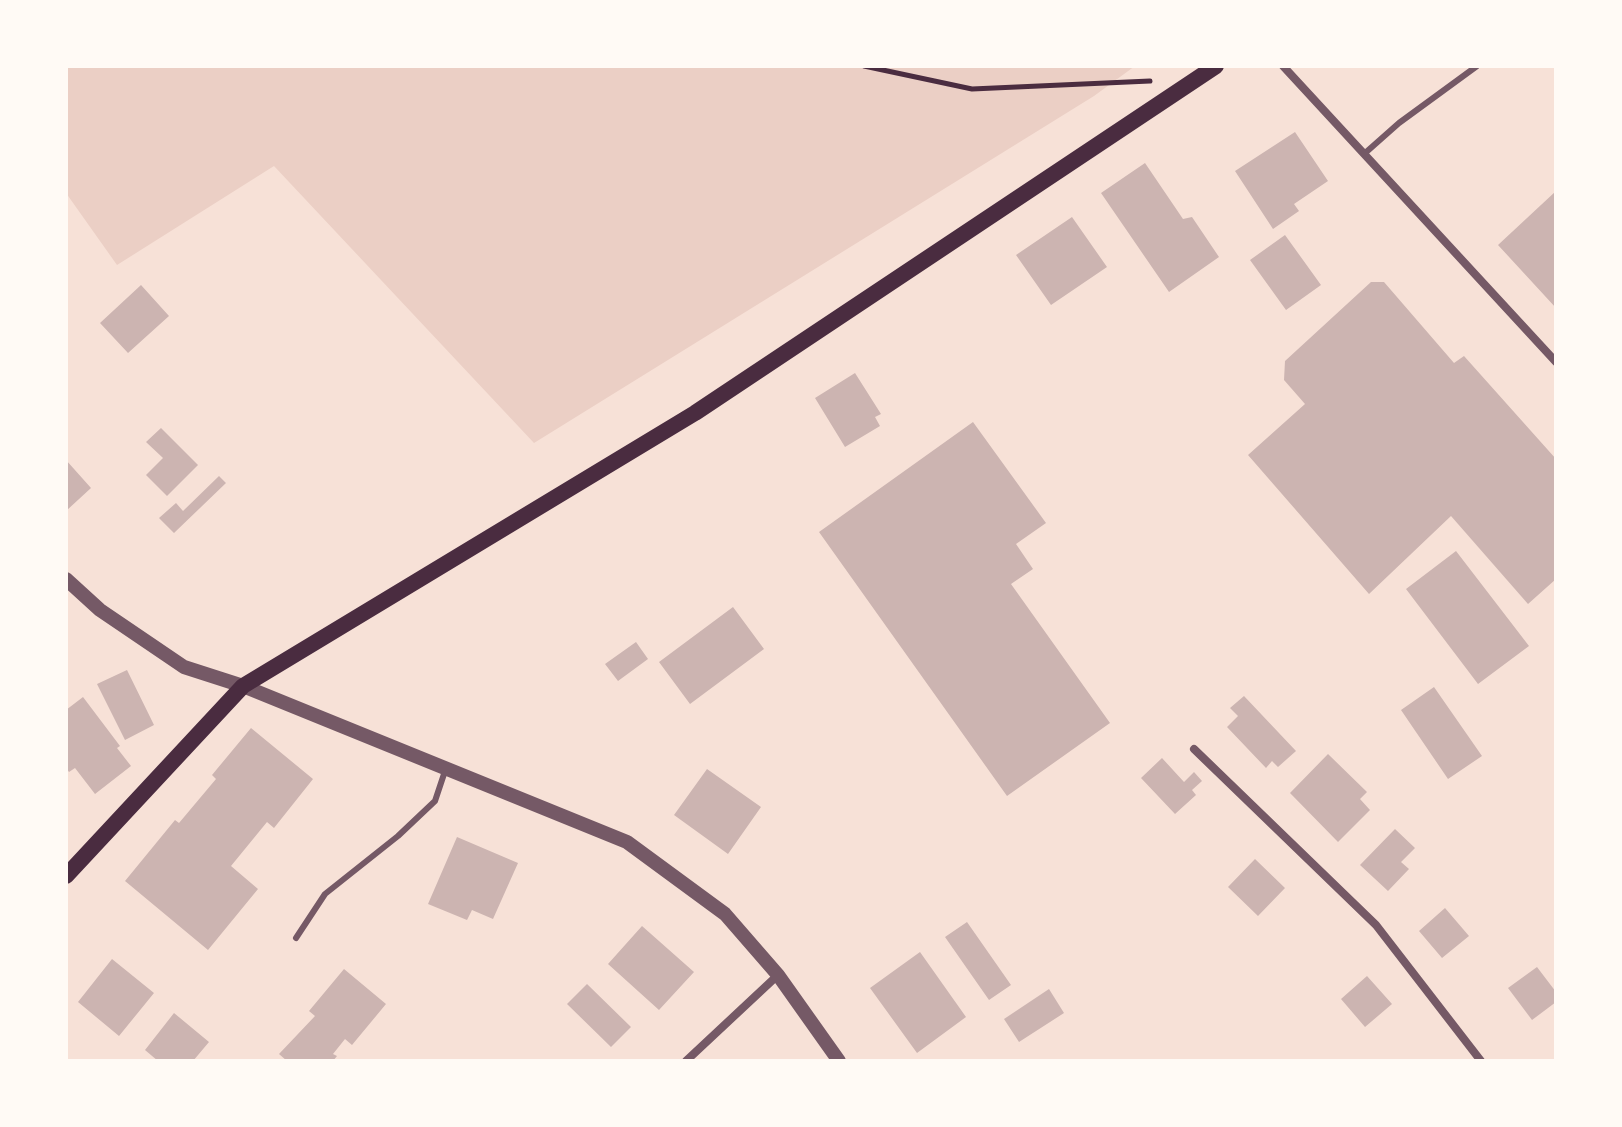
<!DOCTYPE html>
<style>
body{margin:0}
#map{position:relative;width:1622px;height:1127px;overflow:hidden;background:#f7e1d7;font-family:Karla,sans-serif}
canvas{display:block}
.frame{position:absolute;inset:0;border:68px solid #fffaf5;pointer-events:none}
</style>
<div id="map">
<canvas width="1622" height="1127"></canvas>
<div class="frame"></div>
</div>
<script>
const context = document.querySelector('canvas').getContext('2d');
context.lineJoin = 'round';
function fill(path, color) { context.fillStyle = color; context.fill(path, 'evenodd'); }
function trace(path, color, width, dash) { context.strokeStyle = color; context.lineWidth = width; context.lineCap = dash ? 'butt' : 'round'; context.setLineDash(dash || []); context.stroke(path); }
fill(new Path2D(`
 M 66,66 L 1135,66 L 1094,96 L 534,443 L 274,166 L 117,265 L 66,193 Z`), '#ebcfc5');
fill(new Path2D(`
 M 1295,132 L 1328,181 L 1294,204 L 1299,211 L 1273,229 L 1235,171 Z
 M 1145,163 L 1183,219 L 1192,217 L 1219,257 L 1169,292 L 1101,193 Z
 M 1556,191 L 1556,308 L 1498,245 Z
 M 1072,217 L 1107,267 L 1051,305 L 1016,255 Z
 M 1285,235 L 1321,285 L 1286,310 L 1250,260 Z
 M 1371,282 L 1384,282 L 1454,363 L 1464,356 L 1556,459 L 1556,579 L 1528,604 L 1451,516 L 1369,594 L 1248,455 L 1305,404 L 1284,380 L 1285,361 Z
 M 141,285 L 169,316 L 128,353 L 100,323 Z
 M 855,373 L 881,414 L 875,417 L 880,426 L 845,447 L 815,398 Z
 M 973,422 L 1046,523 L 1016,544 L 1033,569 L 1011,584 L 1110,723 L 1007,796 L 819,532 Z
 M 161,428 L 198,465 L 167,496 L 146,475 L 163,458 L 146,442 Z
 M 66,460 L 91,488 L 66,511 Z
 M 219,476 L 226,483 L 174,533 L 159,518 L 176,503 L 183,511 Z
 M 1456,551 L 1529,646 L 1478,684 L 1406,589 Z
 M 733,607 L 764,649 L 690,704 L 659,662 Z
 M 636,642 L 648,659 L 618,681 L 605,664 Z
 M 127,670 L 154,725 L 125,740 L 97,684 Z
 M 1434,687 L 1482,756 L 1448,779 L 1401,710 Z
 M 1244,696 L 1296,751 L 1278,767 L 1272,761 L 1266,768 L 1227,727 L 1238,716 L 1230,708 Z
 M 83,697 L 120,746 L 117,748 L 131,766 L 95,794 L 75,768 L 69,772 L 66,768 L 66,710 Z
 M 251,728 L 313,779 L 274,828 L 267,822 L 231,866 L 258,889 L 208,950 L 125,881 L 175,820 L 179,823 L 216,779 L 212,775 Z
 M 1328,754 L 1367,792 L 1360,799 L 1370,810 L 1338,842 L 1290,793 Z
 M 1162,758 L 1184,782 L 1194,772 L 1202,781 L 1192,790 L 1196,795 L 1175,814 L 1141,778 Z
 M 707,769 L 761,807 L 728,854 L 674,815 Z
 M 1395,829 L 1415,848 L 1401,862 L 1409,869 L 1388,891 L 1360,865 Z
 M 457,837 L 518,863 L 493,919 L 472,910 L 467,920 L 428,904 Z
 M 1255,859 L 1285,888 L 1258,916 L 1228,887 Z
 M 1445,908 L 1469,936 L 1442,958 L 1419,931 Z
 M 967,922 L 1011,985 L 989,1000 L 945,937 Z
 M 642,926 L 694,972 L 659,1010 L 608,964 Z
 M 920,952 L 966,1017 L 917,1053 L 870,988 Z
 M 112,959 L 154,993 L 119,1036 L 78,1002 Z
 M 1537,967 L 1556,992 L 1556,1002 L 1532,1020 L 1508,988 Z
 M 344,969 L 386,1004 L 352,1045 L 345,1039 L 333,1054 L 337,1056 L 333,1061 L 287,1061 L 279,1054 L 315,1016 L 309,1011 Z
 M 1367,976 L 1392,1004 L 1365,1027 L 1341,999 Z
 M 587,984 L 631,1027 L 611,1047 L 567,1004 Z
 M 1049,989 L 1064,1013 L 1019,1042 L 1004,1019 Z
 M 174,1013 L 209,1042 L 193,1061 L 158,1061 L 145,1050 Z`), '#ccb4b1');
trace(new Path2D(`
 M 864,66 L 972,89 L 1150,81`), '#4a2c40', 5);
trace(new Path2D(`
 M 1364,154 L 1399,123 L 1477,66
 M 296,938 L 325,894 L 398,836 L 435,801 L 446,768`), '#755966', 6);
trace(new Path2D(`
 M 1283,66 L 1556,362
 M 1194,749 L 1376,925 L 1481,1061
 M 686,1061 L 778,975`), '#755966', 8);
trace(new Path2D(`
 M 66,579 L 100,610 L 184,667 L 243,686 L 627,842 L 725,914 L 778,975 L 839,1061`), '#755966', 14);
trace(new Path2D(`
 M 66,876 L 243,686 L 695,413 L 1216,66`), '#4a2c40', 16);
</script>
